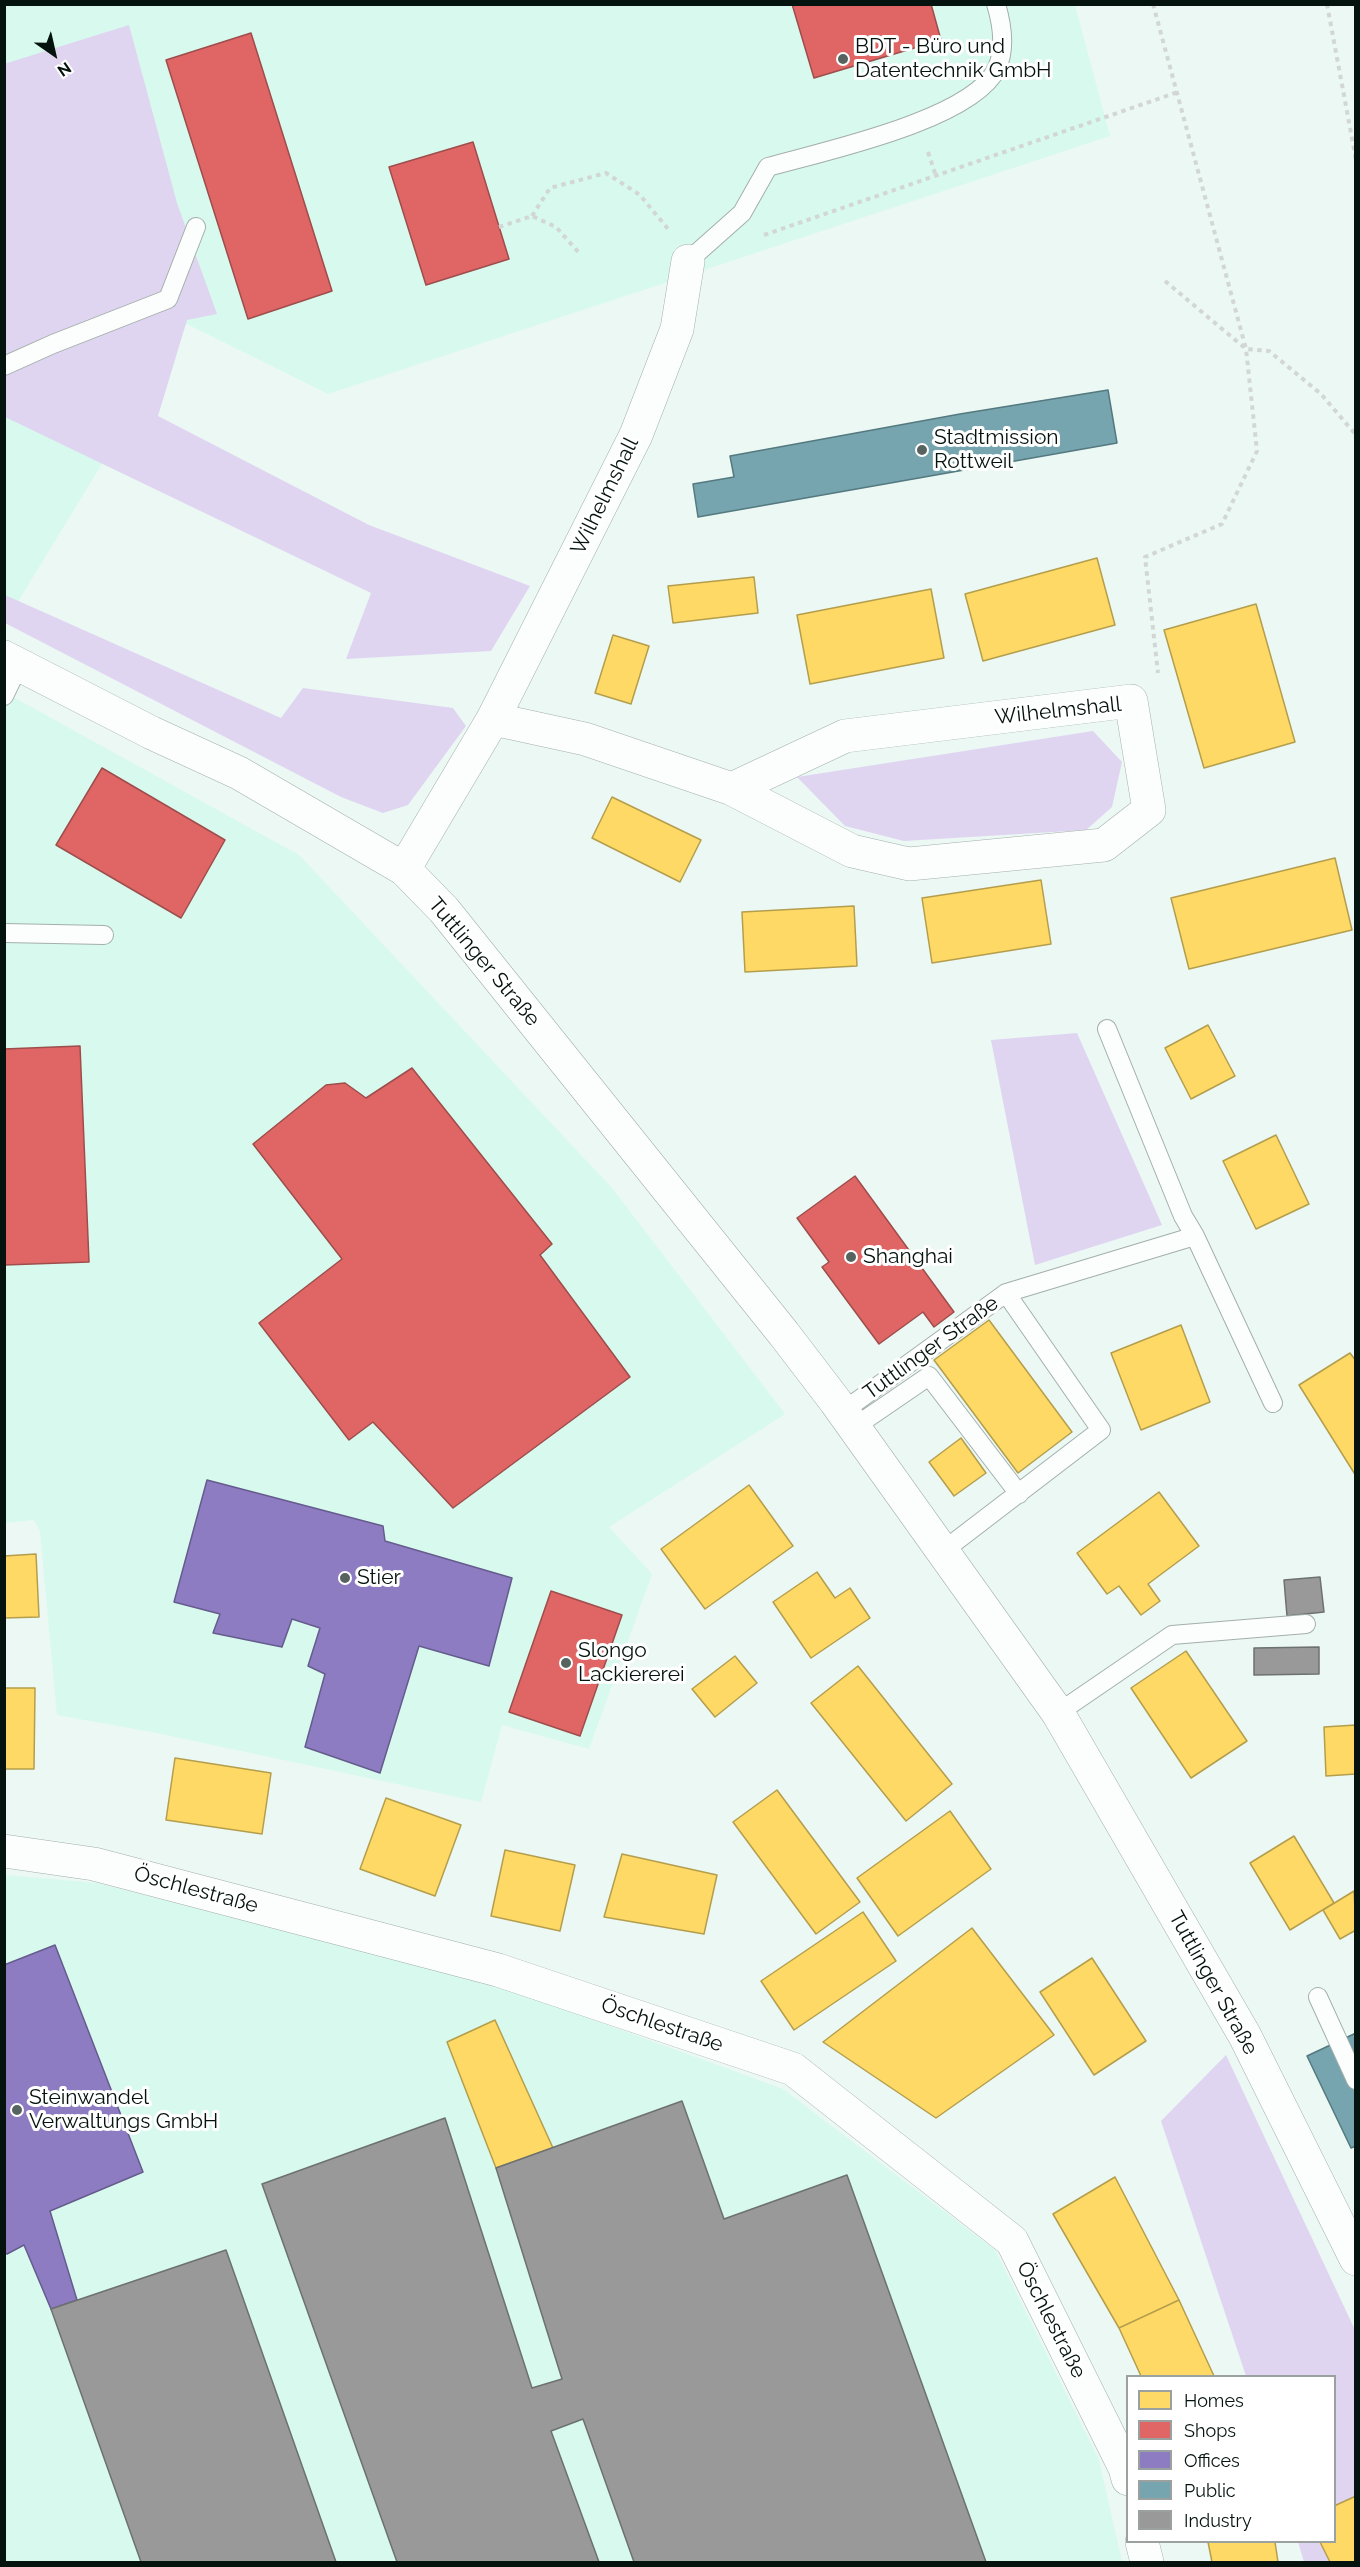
<!DOCTYPE html>
<meta charset="utf-8">
<style>
body{margin:0}
#map{position:relative;width:1360px;height:2567px;overflow:hidden;background:#ebf8f4;font-family:Raleway,sans-serif}
canvas{display:block}
.frame{position:absolute;inset:0;border:6px solid #05130f;pointer-events:none}
.legend{position:absolute;left:1126px;top:2375px;width:210px;height:168px;box-sizing:border-box;background:#fff;border:2px solid #9ba19f;margin:0;padding:8px 10px;list-style:none;font-size:18px;color:#05130f}
.legend li{display:flex;align-items:center;gap:12px;height:30px}
.legend b{width:30px;border:2px solid #9ba19f}
.north{position:absolute;left:24px;top:24px;width:60px;height:60px;-webkit-text-stroke:4px #fff;paint-order:stroke;rotate:146deg;font-size:16px;font-weight:700;line-height:24px;text-align:center;color:#05130f}
.north::after{content:'';display:block;margin:auto;width:21px;height:27px;background:#05130f;clip-path:polygon(50% 0,100% 100%,50% 72%,0 100%)}
</style>
<div id="map">
<canvas width="1360" height="2567"></canvas>
<div class="frame"></div>
<ul class="legend">
<li><b style="height:16px;background:#ffd966"></b>Homes</li>
<li><b style="height:16px;background:#e06666"></b>Shops</li>
<li><b style="height:16px;background:#8e7cc3"></b>Offices</li>
<li><b style="height:16px;background:#76a5af"></b>Public</li>
<li><b style="height:16px;background:#999"></b>Industry</li>
</ul>
<div class="north">N</div>
</div>
<script>
const context = document.querySelector('canvas').getContext('2d');
context.lineJoin = 'round';
function fill(path, color) { context.fillStyle = color; context.fill(path, 'evenodd'); }
function trace(path, color, width, dash) { context.strokeStyle = color; context.lineWidth = width; context.lineCap = dash ? 'butt' : 'round'; context.setLineDash(dash || []); context.stroke(path); }
function drawText(font, color, halo, rows, align = 'center') {
  context.font = font + ' Raleway,sans-serif'; context.lineWidth = 6; context.setLineDash([]); context.textBaseline = 'middle'; context.strokeStyle = halo; context.fillStyle = color; for (const [text, x, y, turn = 0] of rows) {
    context.save(); context.translate(x, y); context.rotate((+turn || 0) * Math.PI / 180); context.textAlign = isNaN(turn) ? turn : align; if (halo) context.strokeText(text, 0, 0); context.fillText(text, 0, 0); context.restore();
  }
}
fill(new Path2D(`
 M 5,5 L 1075,5 L 1110,136 L 328,394 L 187,324 L 5,623 Z
 M 4,692 L 299,855 L 612,1188 L 785,1414 L 609,1527 L 652,1574 L 589,1749 L 502,1725 L 481,1802 L 152,1732 L 57,1715 L 40,1531 L 34,1520 L 5,1523 Z
 M 4,1875 L 97,1883 L 498,1985 L 783,2089 L 995,2250 L 1099,2460 L 1122,2562 L 5,2562 Z`), '#d8f9ed');
fill(new Path2D(`
 M 129,25 L 177,203 L 217,314 L 187,320 L 158,416 L 369,525 L 530,586 L 491,651 L 346,659 L 371,593 L 5,417 L 4,64 Z
 M 5,595 L 281,718 L 303,688 L 453,708 L 466,726 L 408,805 L 383,813 L 341,797 L 5,623 Z
 M 1093,731 L 1122,762 L 1112,807 L 1086,830 L 904,841 L 845,826 L 797,777 Z
 M 1077,1033 L 1162,1225 L 1035,1265 L 991,1040 Z
 M 1226,2055 L 1355,2330 L 1355,2562 L 1304,2562 L 1298,2542 L 1334,2542 L 1334,2376 L 1246,2376 L 1161,2121 Z`), '#e0d5f1');
const homes = new Path2D(`
 M 1097,558 L 1115,625 L 983,661 L 965,594 Z
 M 754,577 L 758,613 L 673,623 L 668,586 Z
 M 931,589 L 944,658 L 810,684 L 797,615 Z
 M 1256,604 L 1295,742 L 1204,768 L 1164,630 Z
 M 613,635 L 649,646 L 631,704 L 595,693 Z
 M 612,797 L 701,840 L 680,882 L 592,838 Z
 M 1335,858 L 1352,930 L 1189,969 L 1171,898 Z
 M 1041,880 L 1051,944 L 932,963 L 922,898 Z
 M 854,906 L 857,966 L 745,972 L 742,912 Z
 M 1208,1025 L 1235,1076 L 1191,1099 L 1165,1048 Z
 M 1276,1135 L 1309,1204 L 1256,1229 L 1223,1161 Z
 M 989,1320 L 1072,1432 L 1018,1473 L 934,1360 Z
 M 1181,1325 L 1210,1402 L 1141,1430 L 1111,1353 Z
 M 1350,1353 L 1356,1361 L 1356,1476 L 1299,1385 Z
 M 961,1438 L 986,1473 L 954,1496 L 929,1462 Z
 M 749,1485 L 793,1546 L 705,1609 L 661,1549 Z
 M 1159,1492 L 1199,1546 L 1148,1584 L 1160,1601 L 1141,1615 L 1119,1586 L 1107,1594 L 1077,1553 Z
 M 36,1554 L 39,1617 L 4,1618 L 4,1556 Z
 M 817,1572 L 835,1598 L 850,1588 L 870,1618 L 811,1658 L 773,1602 Z
 M 1186,1651 L 1247,1741 L 1191,1778 L 1131,1688 Z
 M 735,1656 L 757,1683 L 715,1717 L 692,1689 Z
 M 858,1666 L 952,1784 L 906,1821 L 811,1703 Z
 M 4,1688 L 35,1688 L 34,1769 L 4,1769 Z
 M 1356,1725 L 1356,1774 L 1326,1776 L 1324,1727 Z
 M 175,1758 L 271,1773 L 262,1834 L 166,1820 Z
 M 777,1790 L 860,1902 L 816,1934 L 733,1822 Z
 M 386,1798 L 461,1825 L 435,1896 L 360,1869 Z
 M 950,1811 L 991,1869 L 898,1936 L 857,1878 Z
 M 1294,1836 L 1334,1903 L 1290,1930 L 1250,1863 Z
 M 505,1850 L 575,1865 L 560,1931 L 491,1916 Z
 M 622,1854 L 717,1875 L 704,1934 L 604,1917 Z
 M 1354,1891 L 1356,1930 L 1340,1939 L 1323,1910 Z
 M 863,1912 L 896,1961 L 794,2030 L 761,1981 Z
 M 972,1928 L 1054,2035 L 936,2118 L 823,2042 Z
 M 1092,1958 L 1146,2041 L 1094,2075 L 1040,1992 Z
 M 495,2020 L 553,2148 L 496,2168 L 447,2042 Z
 M 1115,2177 L 1179,2300 L 1119,2328 L 1053,2214 Z
 M 1179,2300 L 1214,2376 L 1141,2376 L 1119,2328 Z
 M 1356,2496 L 1356,2562 L 1330,2562 L 1320,2542 L 1334,2542 L 1334,2506 Z
 M 1208,2542 L 1275,2542 L 1278,2562 L 1212,2562 Z`);
fill(homes, '#ffd966');
trace(homes, '#b49e4c', 1.5);
const shops = new Path2D(`
 M 792,4 L 931,4 L 941,40 L 814,78 Z
 M 251,33 L 332,291 L 248,319 L 166,60 Z
 M 473,142 L 509,259 L 426,285 L 389,167 Z
 M 102,768 L 225,840 L 181,918 L 56,845 Z
 M 80,1046 L 89,1262 L 4,1265 L 4,1049 Z
 M 412,1068 L 552,1244 L 540,1255 L 630,1377 L 453,1508 L 373,1422 L 349,1440 L 259,1323 L 342,1259 L 253,1144 L 326,1085 L 345,1083 L 366,1098 Z
 M 855,1176 L 954,1312 L 934,1327 L 923,1312 L 879,1344 L 822,1267 L 829,1262 L 797,1218 Z
 M 551,1591 L 622,1615 L 580,1736 L 509,1712 Z`);
fill(shops, '#e06666');
trace(shops, '#9e4d4c', 1.5);
const offices = new Path2D(`
 M 207,1480 L 383,1526 L 385,1541 L 512,1578 L 489,1666 L 419,1646 L 380,1773 L 305,1747 L 325,1674 L 308,1666 L 320,1628 L 292,1619 L 282,1647 L 213,1633 L 220,1614 L 174,1602 Z
 M 55,1945 L 143,2172 L 50,2211 L 77,2300 L 51,2309 L 24,2245 L 7,2254 L 4,2253 L 4,1965 Z`);
fill(offices, '#8e7cc3');
trace(offices, '#655c8d', 1.5);
const public = new Path2D(`
 M 1108,390 L 1117,443 L 698,517 L 693,484 L 734,477 L 730,456 L 960,414 Z
 M 1356,2033 L 1356,2146 L 1351,2148 L 1307,2056 Z`);
fill(public, '#76a5af');
trace(public, '#54797f', 1.5);
const industry = new Path2D(`
 M 1320,1577 L 1324,1612 L 1287,1616 L 1284,1580 Z
 M 1319,1647 L 1319,1674 L 1254,1675 L 1254,1648 Z
 M 682,2101 L 724,2219 L 847,2175 L 986,2562 L 634,2562 L 583,2419 L 551,2431 L 599,2562 L 397,2562 L 262,2184 L 445,2118 L 532,2388 L 562,2379 L 496,2168 Z
 M 226,2250 L 336,2562 L 141,2562 L 51,2309 Z`);
fill(industry, '#999');
trace(industry, '#6d7170', 1.5);
const lane = new Path2D(`
 M 688,261 L 742,213 L 768,167 C 821,152 973,120 997,68 C 1006,48 1002,24 996,4
 M 4,366 L 53,344 L 168,299 L 196,227
 M 4,696 L 19,665
 M 4,933 L 104,935
 M 1107,1029 L 1183,1216 L 1195,1236 L 1273,1403
 M 842,1412 L 1006,1293 L 1195,1236
 M 853,1428 L 929,1376 L 1019,1494
 M 943,1551 L 1101,1430 L 1006,1293
 M 1058,1713 L 1172,1635 L 1306,1624
 M 1318,1997 L 1356,2080`);
const street = new Path2D(`
 M 493,719 L 585,739 L 732,789 L 852,851 L 909,864 L 1104,845 L 1149,810 L 1131,701 L 845,736 L 732,789
 M 404,869 L 493,719 L 636,435 L 677,329 L 688,261
 M 4,1851 L 94,1864 L 498,1970 L 793,2069 L 1012,2241 L 1125,2468 L 1128,2479
 M 1142,2542 L 1147,2562`);
const secondary = new Path2D(`
 M 4,657 L 152,733 L 239,773 L 404,869 L 444,910 L 784,1334 L 836,1402 L 1058,1713 L 1245,2036 L 1356,2259`);
trace(lane, '#a3afab', 20);
trace(street, '#a3afab', 34);
trace(secondary, '#a3afab', 34);
trace(new Path2D(`
 M 1153,4 L 1246,349 L 1257,451 L 1222,524 L 1145,557 L 1158,673
 M 1327,4 L 1356,160
 M 928,152 L 936,176
 M 532,216 L 550,188 L 606,173 L 640,195 L 668,229
 M 499,227 L 532,216 L 556,227 L 580,254
 M 764,235 L 1178,92
 M 1165,281 L 1246,349 L 1269,351 L 1321,394 L 1356,435`), '#d2d7d5', 4, [4.5, 4.5]);
trace(lane, '#fcfefd', 18);
trace(street, '#fcfefd', 33);
trace(secondary, '#fcfefd', 33);
for (const [x, y, r, color] of [
 [843,59,6,"#56635f"],
 [922,450,6,"#56635f"],
 [851,1257,6,"#56635f"],
 [345,1578,6,"#56635f"],
 [566,1663,6,"#56635f"],
 [17,2110,6,"#56635f"]
]) { const dot = new Path2D(); dot.arc(x, y, r, 0, 2 * Math.PI); context.fillStyle = color; context.fill(dot); trace(dot, '#fff', 2); }
drawText('21px', '#05130f', '#fff', [
 ["BDT - Büro und",855,47],
 ["Datentechnik GmbH",855,71],
 ["Stadtmission",934,438],
 ["Rottweil",934,462],
 ["Shanghai",863,1257],
 ["Stier",357,1578],
 ["Slongo",578,1651],
 ["Lackiererei",578,1675],
 ["Steinwandel",29,2098],
 ["Verwaltungs GmbH",29,2122]
], 'left');
drawText('21px', '#05130f', '#fff', [
 ["Wilhelmshall",605,496,-64],
 ["Wilhelmshall",1058,711,-6],
 ["Tuttlinger Straße",484,962,50],
 ["Tuttlinger Straße",931,1348,-36],
 ["Öschlestraße",196,1890,15],
 ["Tuttlinger Straße",1213,1983,61],
 ["Öschlestraße",662,2025,19],
 ["Öschlestraße",1051,2320,63]
]);
</script>
